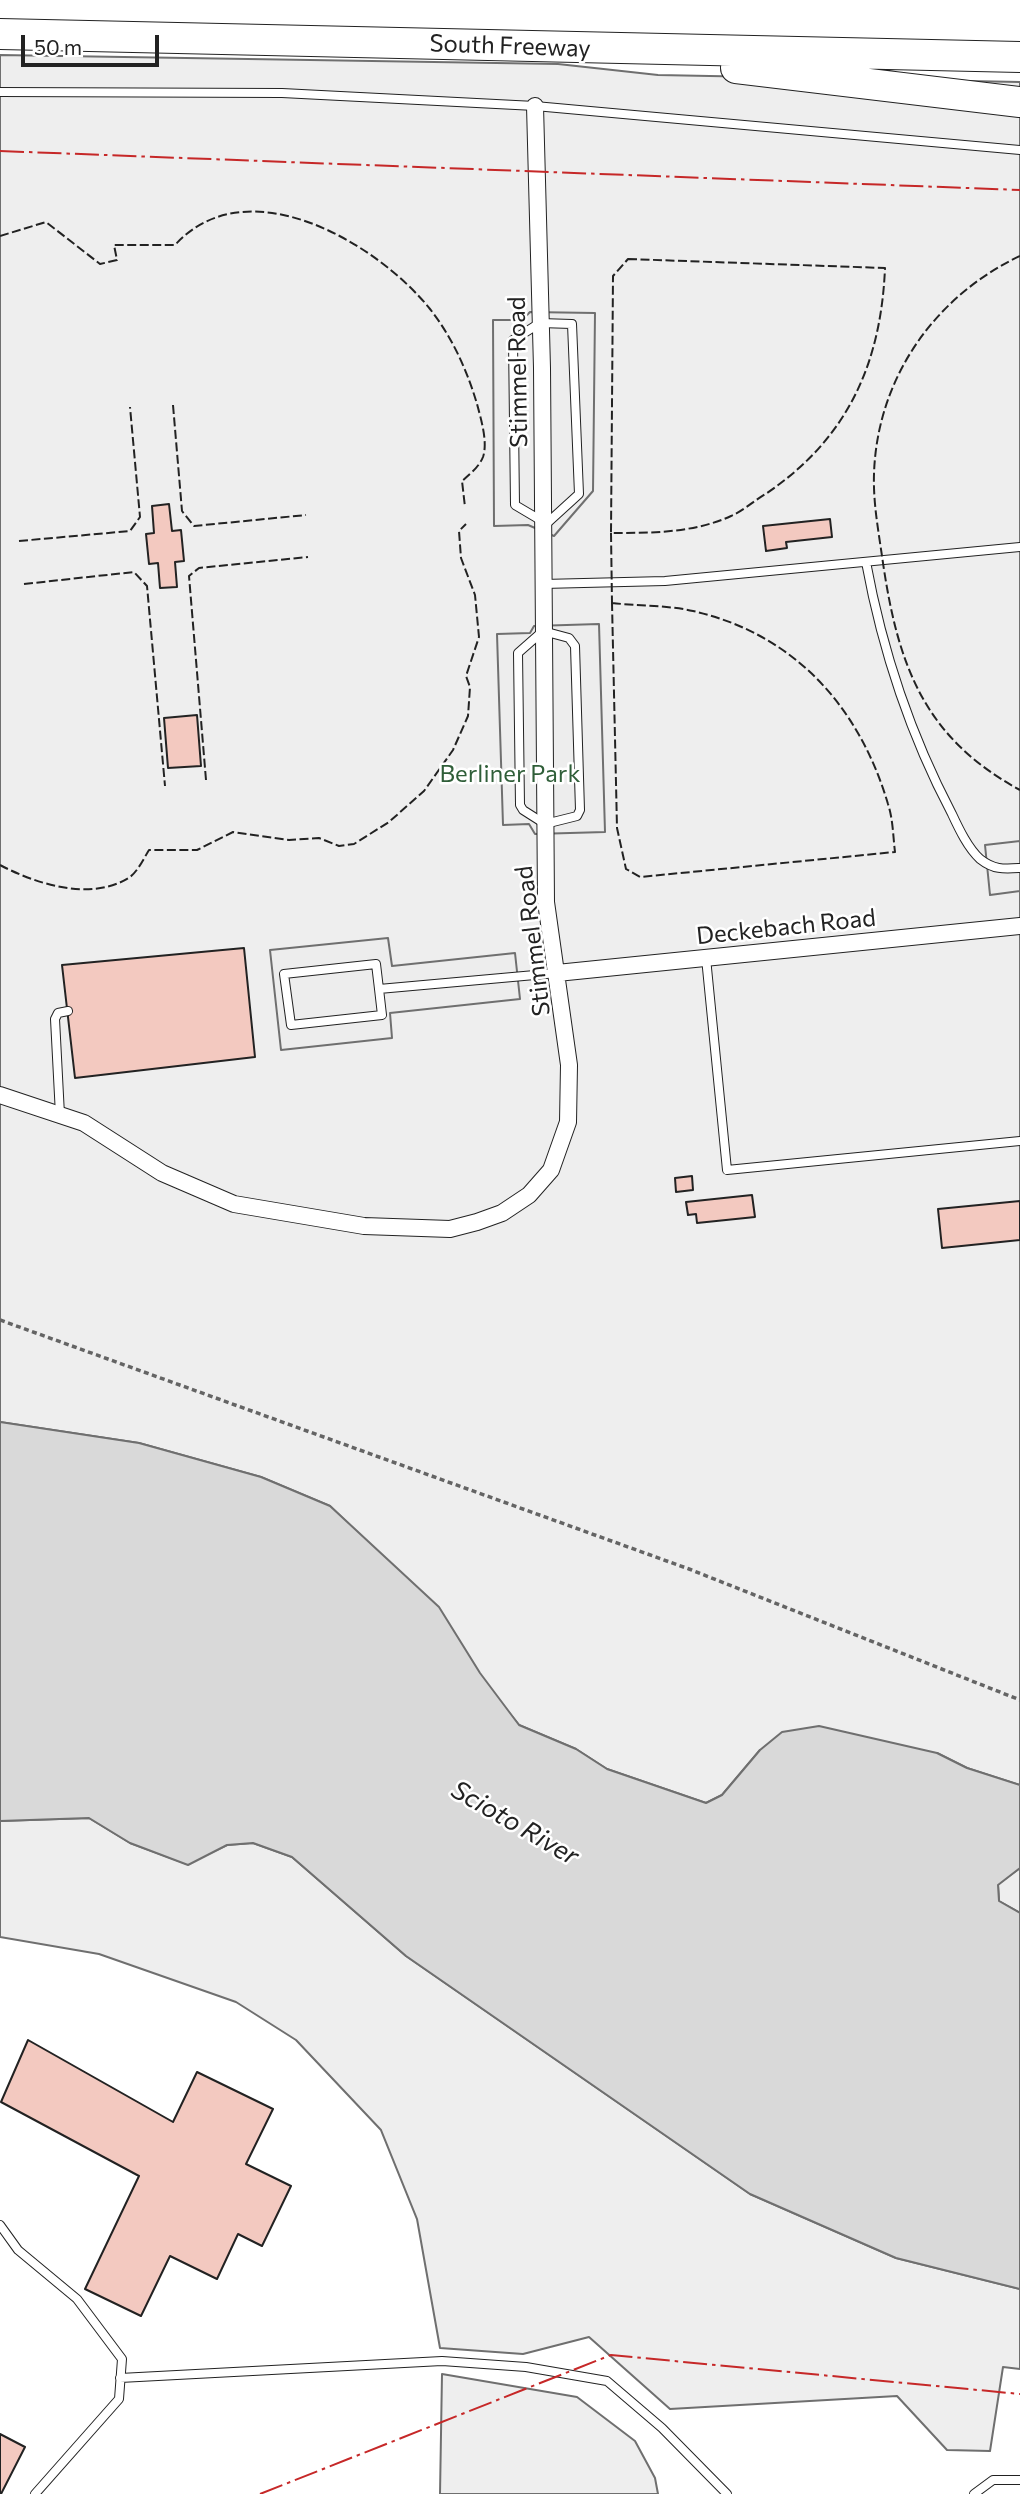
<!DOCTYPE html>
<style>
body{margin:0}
#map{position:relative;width:1020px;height:2494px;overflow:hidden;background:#fff;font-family:Commissioner,sans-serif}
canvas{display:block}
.scale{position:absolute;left:21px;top:35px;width:138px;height:32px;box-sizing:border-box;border:4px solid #222;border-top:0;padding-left:9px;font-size:21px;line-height:24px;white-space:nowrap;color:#222;-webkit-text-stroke:5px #fff;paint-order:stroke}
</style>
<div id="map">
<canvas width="1020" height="2494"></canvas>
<div class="scale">50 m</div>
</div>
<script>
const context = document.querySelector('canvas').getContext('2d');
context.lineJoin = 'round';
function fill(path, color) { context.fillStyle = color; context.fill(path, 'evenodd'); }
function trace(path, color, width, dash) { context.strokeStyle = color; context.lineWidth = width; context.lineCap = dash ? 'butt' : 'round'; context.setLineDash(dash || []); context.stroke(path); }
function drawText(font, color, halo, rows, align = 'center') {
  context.font = font + ' Commissioner,sans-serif'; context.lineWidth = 5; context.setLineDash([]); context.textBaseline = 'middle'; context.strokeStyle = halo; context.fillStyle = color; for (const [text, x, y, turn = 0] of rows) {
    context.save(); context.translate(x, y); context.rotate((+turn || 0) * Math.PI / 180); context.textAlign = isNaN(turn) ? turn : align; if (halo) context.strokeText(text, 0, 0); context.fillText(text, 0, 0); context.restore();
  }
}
const green = new Path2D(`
 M 0,55 L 558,64 L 658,75 L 1020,82 L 1020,1785 L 967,1768 L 937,1753 L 760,1750 L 722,1795 L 706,1803 L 607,1769 L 576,1749 L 519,1725 L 382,1556 L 330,1506 L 261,1477 L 139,1443 L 0,1422 Z
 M 89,1818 L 130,1843 L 187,1864 L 227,1845 L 253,1843 L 292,1857 L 406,1956 L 750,2194 L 896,2258 L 1020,2289 L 1020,2369 L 1003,2367 L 990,2451 L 947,2450 L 897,2396 L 670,2409 L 589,2337 L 523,2354 L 440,2348 L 417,2219 L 381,2130 L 296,2040 L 236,2002 L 99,1954 L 0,1937 L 0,1821 Z
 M 1020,1868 L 1020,1913 L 999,1901 L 998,1884 Z
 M 442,2374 L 577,2397 L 635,2441 L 655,2478 L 658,2494 L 440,2494 Z`);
fill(green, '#eee');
trace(green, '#6f6f6f', 2);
const parking = new Path2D(`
 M 530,312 L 595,313 L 593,491 L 554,536 L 528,525 L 494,526 L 493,320 L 522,320 Z
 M 599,624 L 605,832 L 535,834 L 529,824 L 503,825 L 497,634 L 530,633 L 534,626 Z
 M 1020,841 L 1020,891 L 990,895 L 985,845 Z
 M 388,938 L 392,966 L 515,953 L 520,999 L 390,1013 L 392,1038 L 281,1050 L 270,950 Z`);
fill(parking, '#ededed');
trace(parking, '#6f6f6f', 2);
const water = new Path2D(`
 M 0,1422 L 139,1443 L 261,1477 L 330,1506 L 439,1607 L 480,1673 L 519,1725 L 576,1749 L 607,1769 L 706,1803 L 722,1795 L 760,1750 L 782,1732 L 819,1726 L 937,1753 L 967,1768 L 1020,1785 L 1020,1868 L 998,1885 L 999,1901 L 1020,1913 L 1020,2289 L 896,2258 L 750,2194 L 406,1956 L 292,1857 L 253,1843 L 227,1845 L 188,1865 L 130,1843 L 89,1818 L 0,1821 Z`);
fill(water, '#d9d9d9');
trace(water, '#6f6f6f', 2);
const building = new Path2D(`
 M 169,504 L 172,531 L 181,530 L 184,561 L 175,562 L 177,587 L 160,588 L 158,563 L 149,564 L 146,534 L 154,533 L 152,506 Z
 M 830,519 L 832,537 L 786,542 L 787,548 L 766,551 L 763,526 Z
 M 197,715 L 201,766 L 168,768 L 164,718 Z
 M 244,948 L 255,1057 L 75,1078 L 62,965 Z
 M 692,1176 L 693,1190 L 676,1192 L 675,1178 Z
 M 752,1195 L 755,1217 L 697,1223 L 696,1214 L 688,1215 L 686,1202 Z
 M 1020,1201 L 1020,1240 L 942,1248 L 938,1209 Z
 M 28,2040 L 173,2122 L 197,2072 L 273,2109 L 246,2164 L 291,2186 L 262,2246 L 238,2234 L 217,2279 L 170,2256 L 141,2316 L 85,2289 L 139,2176 L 1,2102 Z
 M 0,2434 L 25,2447 L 1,2494 L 0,2494 Z`);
fill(building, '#f3c9c0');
trace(building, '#222', 2);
const lane = new Path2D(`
 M 0,92 L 282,93 L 535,106 L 1020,150
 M 542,521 L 515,505 L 513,340 L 540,323 L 572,324 L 579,494 L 545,525
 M 866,562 C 882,649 911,736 952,814 C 959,829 968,848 980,859 C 994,870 1004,869 1020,868
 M 543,584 L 665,581 L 1020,547
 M 543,631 L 569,638 L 575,646 L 580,810 L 577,816 L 545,824 L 523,810 L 520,805 L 518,653 Z
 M 706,958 L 727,1170 L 1020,1141
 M 379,989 L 382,1015 L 291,1025 L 284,974 L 376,964 L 379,989 L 557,973
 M 60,1115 L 55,1019 L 58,1013 L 68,1011
 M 0,2225 L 18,2250 L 77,2299 L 122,2359 L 119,2399 L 35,2494
 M 120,2378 L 442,2361 L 526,2367 L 607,2381 L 662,2428 L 727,2494
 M 974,2494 L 993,2480 L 1020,2480`);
const street = new Path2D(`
 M 557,973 L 1020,926
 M 0,1095 L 84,1123 L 162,1173 L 234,1204 L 364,1226 L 450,1229 L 477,1222 L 502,1213 L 529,1195 L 551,1170 L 568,1122 L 569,1065 L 546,902 L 542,368 L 535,106`);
const highway = new Path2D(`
 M 0,34 L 1020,57
 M 736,68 L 1020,102`);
trace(lane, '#222', 10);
trace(street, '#222', 18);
trace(highway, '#222', 32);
trace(new Path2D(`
 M 0,1320 L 689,1569 L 1020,1700`), '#646464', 3.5, [5, 3.5]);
trace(lane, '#fff', 8);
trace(street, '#fff', 16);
trace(highway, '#fff', 30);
trace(new Path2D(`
 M 0,236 L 46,222 L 100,264 L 117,260 L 114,245 L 175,245 C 247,166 377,243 430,309 C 452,337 467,370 477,404 C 481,419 488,442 483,457 C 479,467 469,475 462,481 L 465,507
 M 1020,256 C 935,296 877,378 874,474 C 873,504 879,534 883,563 C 898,665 924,738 1020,790
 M 628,259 L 885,268 C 881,363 848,438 767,493 C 755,500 743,511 731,516 C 694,533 651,533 611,533 L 613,276 Z
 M 173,405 L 182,511 L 194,526 L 306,515
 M 611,533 L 612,603
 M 19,541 L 130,531 L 140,517 L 130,407
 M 24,584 L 134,572 L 147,586 L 165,786
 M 612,603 C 638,606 667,605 693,611 C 794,634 859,706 888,804 C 893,819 893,836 895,852 L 640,877 L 626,869 L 617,828 Z
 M 206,780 L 189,576 L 199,568 L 308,557
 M 0,865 C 36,884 92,902 130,877 C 138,871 144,858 149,850 L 197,850 L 233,832 L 289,840 L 319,838 L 339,846 L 354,844 L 389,822 L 424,791 L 453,750 L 468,716 L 470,687 L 466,676 L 479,637 L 475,595 L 461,558 L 459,531 L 466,524`), '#222', 2, [9, 3.5]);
trace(new Path2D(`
 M 0,151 L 1020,190
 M 260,2494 L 611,2355 L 1020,2394`), '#c62828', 2, [24, 5, 3.5, 5]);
drawText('24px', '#222', '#fff', [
 ["South Freeway",510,46,2],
 ["Stimmel Road",518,372,-91],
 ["Deckebach Road",786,927,-6],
 ["Stimmel Road",533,941,-97]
]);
drawText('24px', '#2f5e38', '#fff', [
 ["Berliner Park",510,774]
]);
drawText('italic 26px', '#222', '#fff', [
 ["Scioto River",515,1823,30]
]);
</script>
